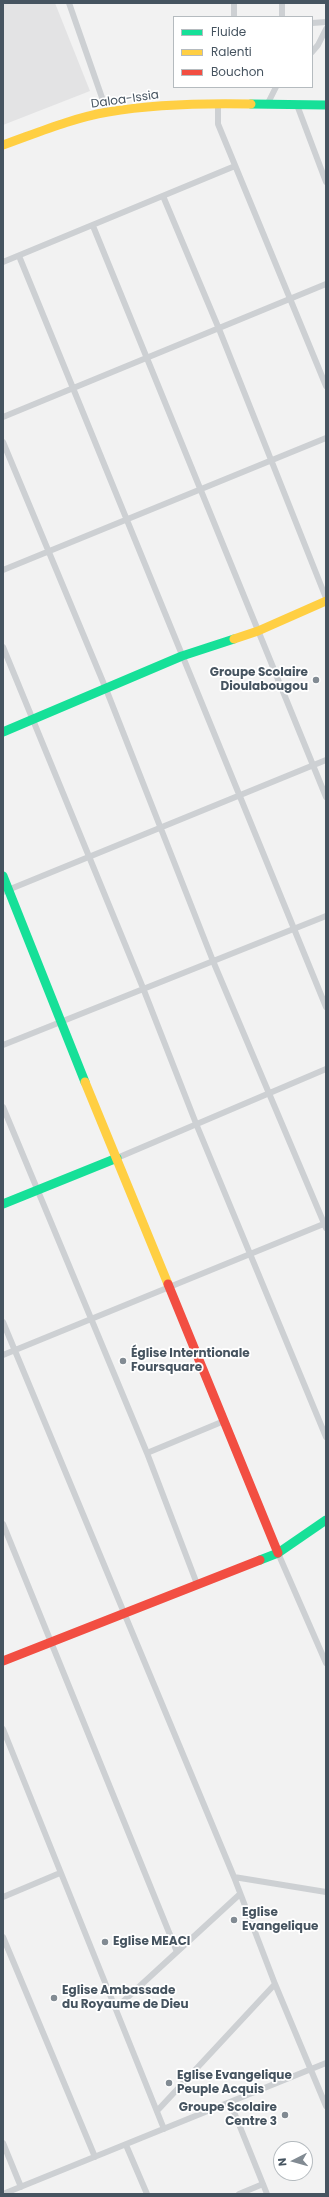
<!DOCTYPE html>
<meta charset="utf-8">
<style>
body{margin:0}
#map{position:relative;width:329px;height:2197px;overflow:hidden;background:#f2f2f2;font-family:Poppins,sans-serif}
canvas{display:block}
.frame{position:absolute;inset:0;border:4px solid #465460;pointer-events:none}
.legend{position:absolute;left:173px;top:16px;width:140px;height:72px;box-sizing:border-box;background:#fff;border:1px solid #b5bbbf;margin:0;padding:5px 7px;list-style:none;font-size:12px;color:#465460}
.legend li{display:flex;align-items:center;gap:8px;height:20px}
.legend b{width:20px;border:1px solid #b5bbbf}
.north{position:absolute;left:273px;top:2141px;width:40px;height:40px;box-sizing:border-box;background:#fff;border:1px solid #b5bbbf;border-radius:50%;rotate:264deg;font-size:11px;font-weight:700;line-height:16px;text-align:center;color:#465460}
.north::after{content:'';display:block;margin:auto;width:14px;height:18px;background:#828b93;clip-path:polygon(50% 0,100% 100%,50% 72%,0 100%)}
</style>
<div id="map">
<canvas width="329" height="2197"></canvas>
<div class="frame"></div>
<ul class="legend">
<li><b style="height:5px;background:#16e098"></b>Fluide</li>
<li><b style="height:5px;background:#ffcf43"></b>Ralenti</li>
<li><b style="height:5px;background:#f24e42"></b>Bouchon</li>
</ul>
<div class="north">N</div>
</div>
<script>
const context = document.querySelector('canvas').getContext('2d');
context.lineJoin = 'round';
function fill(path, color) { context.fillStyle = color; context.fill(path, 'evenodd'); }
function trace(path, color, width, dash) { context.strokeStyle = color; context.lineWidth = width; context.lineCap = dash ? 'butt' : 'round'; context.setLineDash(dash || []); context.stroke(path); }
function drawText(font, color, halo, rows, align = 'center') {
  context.font = font + ' Poppins,sans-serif'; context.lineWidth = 3.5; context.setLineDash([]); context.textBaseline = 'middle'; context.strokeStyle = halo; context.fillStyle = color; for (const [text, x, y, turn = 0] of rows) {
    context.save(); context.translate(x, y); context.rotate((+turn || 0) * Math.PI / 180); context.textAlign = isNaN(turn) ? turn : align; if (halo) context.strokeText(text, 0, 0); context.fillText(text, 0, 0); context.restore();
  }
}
fill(new Path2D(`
 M 3,3 L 55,3 L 90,91 L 3,125 Z`), '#e3e3e4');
trace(new Path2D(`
 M 69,3 L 107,112
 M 282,3 L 282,17
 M 234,17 L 234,3
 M 312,23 L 326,22
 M 312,52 L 318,45 L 326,29
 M 218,104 L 218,124 L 326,386
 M 267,105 L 276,87
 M 297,105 L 326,182
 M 163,196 L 219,329 L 326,598
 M 93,226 L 326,797
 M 19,256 L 326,1007
 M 3,262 L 235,166
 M 3,417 L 326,284
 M 3,442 L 106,689 L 213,961 L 326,1228
 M 3,570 L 326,438
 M 3,647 L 143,988 L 197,1126 L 326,1437
 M 3,892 L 326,760
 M 3,1045 L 326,916
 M 3,1107 L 147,1453 L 197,1584
 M 117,1158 L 326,1069
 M 3,1322 L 234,1877 L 275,1984 L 326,2106
 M 3,1355 L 326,1223
 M 147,1453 L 224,1421
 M 3,1524 L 177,1952
 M 278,1553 L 326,1663
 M 3,1729 L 164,2129
 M 234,1877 L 326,1892
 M 3,1897 L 60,1873
 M 3,1937 L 95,2157
 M 117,2007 L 240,1894
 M 230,2102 L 267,2194
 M 157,2111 L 275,1984
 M 3,2143 L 21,2187
 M 126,2145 L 147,2194
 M 3,2194 L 326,2063
 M 239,2194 L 263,2184`), '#cdd0d3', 6);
trace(new Path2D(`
 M 251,104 L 326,105
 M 3,732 L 182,656 L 234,639
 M 3,876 L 85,1082
 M 3,1204 L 117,1158
 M 260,1560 L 278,1553 L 326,1520`), '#16e098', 9);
trace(new Path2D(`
 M 3,145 C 37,133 72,118 108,112 C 155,104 203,103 251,104
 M 234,639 L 258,631 L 326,601
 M 85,1082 L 168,1284`), '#ffcf43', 9);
trace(new Path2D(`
 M 168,1284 L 278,1553
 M 3,1661 L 260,1560`), '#f24e42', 9);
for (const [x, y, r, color] of [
 [316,680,4,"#828b93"],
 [123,1361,4,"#828b93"],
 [234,1920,4,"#828b93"],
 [105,1942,4,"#828b93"],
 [54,1998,4,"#828b93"],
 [169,2083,4,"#828b93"],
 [285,2115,4,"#828b93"]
]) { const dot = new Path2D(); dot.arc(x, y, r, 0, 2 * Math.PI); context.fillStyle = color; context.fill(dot); trace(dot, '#fff', 1.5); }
drawText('12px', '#465460', '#fff', [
 ["Daloa-Issia",125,100,-8]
]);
drawText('bold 12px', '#465460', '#fff', [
 ["Groupe Scolaire",308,673,"right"],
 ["Dioulabougou",308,687,"right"],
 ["Église Interntionale",131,1354],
 ["Foursquare",131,1368],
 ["Eglise",242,1913],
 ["Evangelique",242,1927],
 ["Eglise MEACI",113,1942],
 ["Eglise Ambassade",62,1991],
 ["du Royaume de Dieu",62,2005],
 ["Eglise Evangelique",177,2076],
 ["Peuple Acquis",177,2090],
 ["Groupe Scolaire",277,2108,"right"],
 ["Centre 3",277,2122,"right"]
], 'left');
</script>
